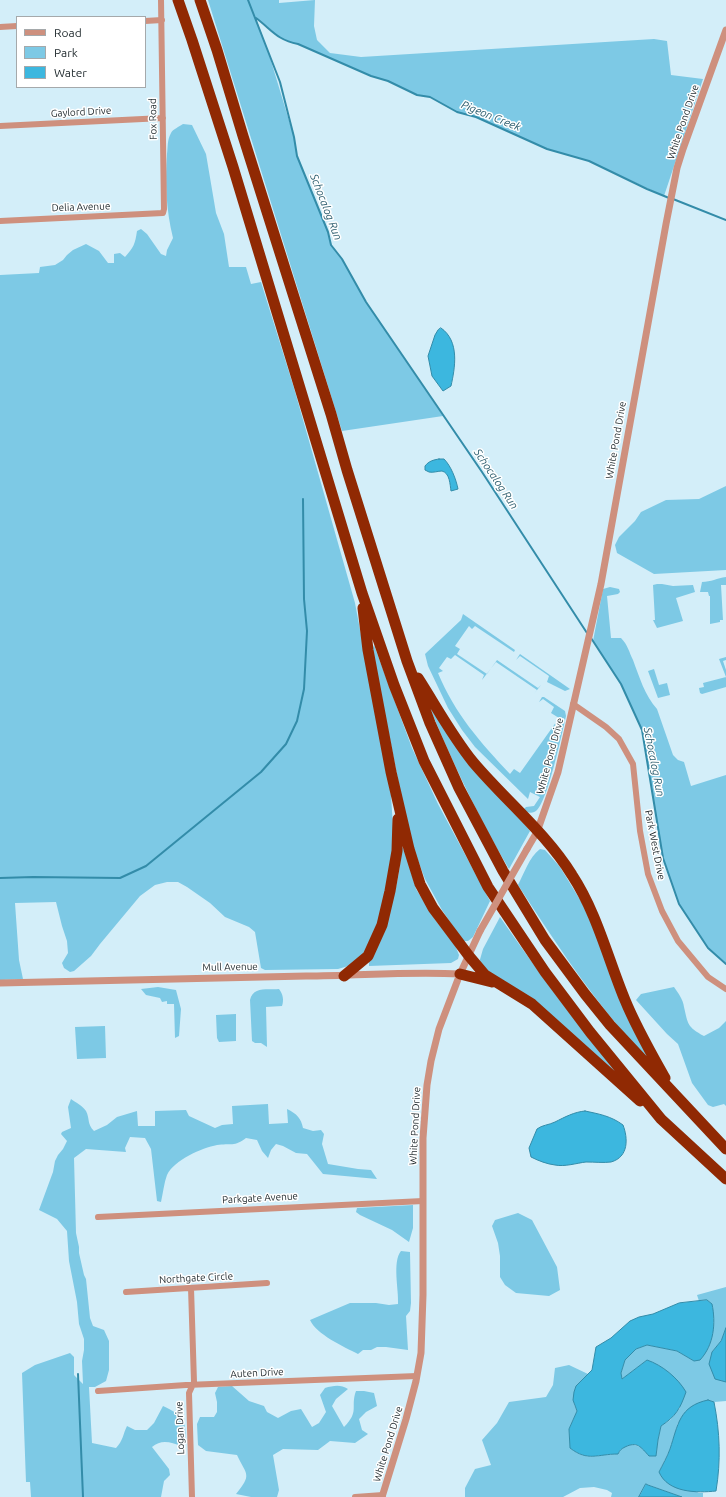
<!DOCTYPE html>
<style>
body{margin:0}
#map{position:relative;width:726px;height:1497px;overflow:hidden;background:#d3eef9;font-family:Ubuntu,sans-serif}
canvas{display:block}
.legend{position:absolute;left:16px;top:16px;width:130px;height:72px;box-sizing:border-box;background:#fff;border:1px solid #a5a9ab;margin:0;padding:5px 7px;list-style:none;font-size:12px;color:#1e282c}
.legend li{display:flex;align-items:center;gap:8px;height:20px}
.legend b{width:20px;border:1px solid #a5a9ab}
</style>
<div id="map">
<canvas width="726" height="1497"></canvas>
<ul class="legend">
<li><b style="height:5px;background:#ce907e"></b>Road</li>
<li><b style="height:11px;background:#7dc9e5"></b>Park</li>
<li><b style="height:11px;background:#3cb7df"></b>Water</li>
</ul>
</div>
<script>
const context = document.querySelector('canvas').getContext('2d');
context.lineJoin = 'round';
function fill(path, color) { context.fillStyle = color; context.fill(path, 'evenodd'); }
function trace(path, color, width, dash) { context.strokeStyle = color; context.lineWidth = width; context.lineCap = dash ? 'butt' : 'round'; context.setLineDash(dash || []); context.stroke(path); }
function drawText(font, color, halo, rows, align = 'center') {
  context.font = font + ' Ubuntu,sans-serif'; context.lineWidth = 3; context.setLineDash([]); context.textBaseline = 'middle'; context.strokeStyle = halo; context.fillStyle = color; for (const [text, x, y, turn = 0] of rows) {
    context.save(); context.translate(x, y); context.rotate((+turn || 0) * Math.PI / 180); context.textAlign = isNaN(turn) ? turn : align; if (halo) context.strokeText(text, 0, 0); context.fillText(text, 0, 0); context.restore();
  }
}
fill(new Path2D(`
 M 208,0 L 279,0 L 279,3 L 315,0 L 314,26 L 317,40 L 330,53 L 361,57 L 654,39 L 667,41 L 671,75 L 703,79 L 664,196 L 589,161 L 547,149 L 476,117 L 457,112 L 430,97 L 417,95 L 388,81 L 371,76 L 298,44 C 276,40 273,29 256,18 L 268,51 L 294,137 L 297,156 L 328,232 L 331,245 L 342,259 L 366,302 L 443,416 L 342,431 Z
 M 183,124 L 192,125 L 206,154 L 216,213 L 224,234 L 229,267 L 246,267 L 251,284 L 261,282 L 294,388 L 355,603 L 391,795 L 394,843 L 383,909 L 365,956 L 355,964 L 338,969 L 265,970 L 261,968 L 255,932 L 249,927 L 225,917 L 210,903 L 187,887 L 178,882 L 167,882 L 155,885 L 140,896 L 100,944 L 91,956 L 74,971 L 70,972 L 64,968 L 62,963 L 68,953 L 67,941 L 62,926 L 56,902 L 15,903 L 19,960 L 23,979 L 0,980 L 0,275 L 39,273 L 40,267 L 55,265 L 63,260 L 67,255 L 73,250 L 86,244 L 99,251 L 108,263 L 114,263 L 114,254 L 120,253 L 125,257 C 134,247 135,244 137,231 L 141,229 L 147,234 L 161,254 L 166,256 L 167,250 L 173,238 C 166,209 165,183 167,154 C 168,147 167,140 171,133 C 173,129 179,127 183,124 Z
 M 726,486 L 726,570 L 654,574 L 617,553 L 615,545 L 619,537 L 635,521 L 641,512 L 666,500 L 699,499 Z
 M 726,577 L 726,585 L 721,585 L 723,620 L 720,620 L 720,622 L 710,624 L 710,596 L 709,596 L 708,592 L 700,592 L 702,582 C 711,582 717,578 726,577 Z
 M 657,584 L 662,584 L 673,586 L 693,585 L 695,592 L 676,598 L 683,621 L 657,628 L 653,620 L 655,620 L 653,585 Z
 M 610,587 L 619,589 L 620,592 L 618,594 L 607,596 L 611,638 L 621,638 C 628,645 629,652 633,660 C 639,676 645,696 657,709 L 673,755 L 678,760 L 684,762 L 691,786 L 726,775 L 726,964 L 708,948 L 679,904 L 663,858 L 642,730 L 621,684 L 593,641 L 603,589 Z
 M 463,614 L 515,650 L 514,652 L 475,626 L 472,629 L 469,626 L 455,646 L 460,649 L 457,654 L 487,674 L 497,660 L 538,688 L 541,685 L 534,694 L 537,690 L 496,662 L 482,680 L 484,675 L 455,655 L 451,659 L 447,657 L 439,668 L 443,671 L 438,673 C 455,714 480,742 510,774 L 514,769 L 520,773 L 559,718 L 551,713 L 554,707 L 543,699 L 539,702 L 542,697 L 544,697 L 565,711 L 566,716 C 562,733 548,800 537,810 C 533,814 528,813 523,810 L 526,807 L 534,806 L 540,797 L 530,792 L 528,799 L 475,747 L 462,730 L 448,708 L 428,666 L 425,654 L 461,620 Z
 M 374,645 L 412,748 L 438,804 L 490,901 L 473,937 L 468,941 L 463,941 L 442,910 L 425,879 L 410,839 L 372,650 Z
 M 520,654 L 570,689 L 565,691 L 547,682 L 549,676 L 520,656 L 516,660 Z
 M 726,657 L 726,660 L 723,661 L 726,670 L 726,687 L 702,694 L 700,693 L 699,688 L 704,687 L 703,683 L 726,677 L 719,659 Z
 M 654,669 L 659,685 L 667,683 L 670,695 L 658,698 L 648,671 Z
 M 427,701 L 530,831 L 509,869 C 477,815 451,759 427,701 Z
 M 401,847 L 404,848 L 416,889 L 436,921 L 455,945 L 459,955 L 458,959 L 451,963 L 369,966 L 369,960 C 385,924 401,887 401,847 Z
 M 540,849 L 545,850 L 560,867 L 582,903 L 657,1068 C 645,1056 633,1045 623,1032 C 584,986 551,936 518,885 C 524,874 529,857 540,849 Z
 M 500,917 C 539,973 579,1028 623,1080 L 494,978 L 479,963 L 483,949 Z
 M 158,987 L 176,990 L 181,1009 L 179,1036 L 175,1038 L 174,1004 L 167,1004 L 167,1001 L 162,1002 L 160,998 L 146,995 L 141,989 Z
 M 674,987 C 678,993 683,999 684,1007 C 688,1024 687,1027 704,1036 L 719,1028 L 726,1021 L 726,1106 L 724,1104 L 713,1107 L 708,1105 L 692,1083 L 678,1044 L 667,1034 L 636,1000 L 641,994 Z
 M 279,989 C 283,994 284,1000 282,1006 L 266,1007 L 267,1047 L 261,1043 L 255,1043 L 252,1041 L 250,1000 C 253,986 267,990 279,989 Z
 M 236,1014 L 236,1041 L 219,1042 L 217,1038 L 216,1015 Z
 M 105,1026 L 106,1058 L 77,1059 L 75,1027 Z
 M 71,1099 C 75,1102 83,1106 86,1111 C 90,1119 87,1124 94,1131 L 107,1125 L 117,1117 L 137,1111 L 138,1126 L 155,1126 L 155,1111 L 186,1110 L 189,1116 L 215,1128 L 222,1125 L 233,1124 L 232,1106 L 268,1104 L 269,1124 L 288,1123 L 287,1109 C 297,1114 301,1118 303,1128 L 313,1131 L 321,1130 L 324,1134 L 322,1144 L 328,1164 L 358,1169 L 371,1170 L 377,1179 L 323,1174 L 307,1154 L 296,1153 L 283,1146 L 276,1144 L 271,1150 L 268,1158 L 262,1151 L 257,1140 L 246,1138 C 235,1147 230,1143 217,1145 C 202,1148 174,1160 167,1175 C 164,1183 163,1193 161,1202 L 157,1201 L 151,1149 L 145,1138 L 130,1137 L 125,1148 L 126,1152 L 86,1149 L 74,1158 L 76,1233 L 79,1247 L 79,1253 L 84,1275 L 86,1279 L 90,1318 L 93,1326 L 104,1330 L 109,1341 L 109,1370 L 106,1381 L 95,1387 L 89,1387 L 92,1443 L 116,1448 C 123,1441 123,1434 127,1426 L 135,1430 L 147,1430 L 154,1423 L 163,1406 C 184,1416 187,1420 185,1443 L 181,1446 C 171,1442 161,1439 152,1447 L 169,1469 L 170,1475 L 164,1481 L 161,1497 L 31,1497 L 30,1482 L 26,1482 L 22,1373 L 35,1365 L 70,1353 L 74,1357 L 74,1375 L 83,1384 L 82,1361 L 84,1350 L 84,1339 L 79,1324 L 77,1302 L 69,1261 L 67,1231 L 57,1219 L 39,1210 L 53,1172 L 55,1161 L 58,1155 L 63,1149 L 67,1141 L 61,1134 L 62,1132 L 71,1128 L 68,1107 Z
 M 413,1205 L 413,1228 L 409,1242 L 392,1230 L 360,1215 L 356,1212 L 357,1208 Z
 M 518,1213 L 532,1220 L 557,1267 L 560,1290 L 549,1296 L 516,1293 L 505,1285 L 500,1277 L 500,1256 L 498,1243 L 492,1226 L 495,1220 Z
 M 401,1251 L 410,1252 L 411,1303 L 410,1311 L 406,1316 L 408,1350 L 386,1347 L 377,1347 L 371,1350 L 363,1350 L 358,1354 C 344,1347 316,1334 310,1320 L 350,1303 L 376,1303 L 389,1305 L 398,1304 C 399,1290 392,1262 401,1251 Z
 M 726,1287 L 726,1328 L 721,1341 L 712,1352 L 721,1380 L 726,1382 L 726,1401 L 714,1402 L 708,1400 L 678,1423 L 670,1449 L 659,1472 L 699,1493 L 703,1493 L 703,1497 L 682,1497 L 646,1484 L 639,1497 L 611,1497 L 612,1493 L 607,1490 L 594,1487 L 580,1488 L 563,1497 L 465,1497 L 465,1488 L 475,1469 L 491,1465 L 482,1440 L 497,1423 L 509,1402 L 546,1397 L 553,1385 L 555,1368 L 569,1365 L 588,1374 L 576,1386 L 574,1404 L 577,1411 L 569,1429 L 570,1448 C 589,1463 597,1454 618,1454 C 628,1435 644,1450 656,1455 L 658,1440 L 661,1426 L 670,1420 L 680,1408 L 647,1360 L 622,1379 L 621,1373 L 625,1360 L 636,1349 L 647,1345 L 677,1351 L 694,1361 L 714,1324 L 712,1304 L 707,1300 L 699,1301 L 697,1295 Z
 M 232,1386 L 249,1401 L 264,1406 L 267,1412 L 278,1418 L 291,1411 L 301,1409 L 312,1427 L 319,1423 L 326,1412 L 320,1395 L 325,1388 C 333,1386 340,1384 348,1389 L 336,1399 L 332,1406 L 344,1427 C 360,1411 350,1407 356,1391 L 364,1391 L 374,1393 L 377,1406 L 366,1412 L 359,1419 L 362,1430 L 368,1434 L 355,1443 L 330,1441 L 318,1450 L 283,1449 L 273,1455 L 279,1490 L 277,1497 L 251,1497 L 236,1494 C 252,1474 247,1476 237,1455 L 206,1451 L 198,1445 L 197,1424 L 200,1417 L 214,1417 L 217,1412 L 217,1402 L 215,1393 L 218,1387 Z`), '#7dc9e5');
const water = new Path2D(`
 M 441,328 C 460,341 455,368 451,386 L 443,391 L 432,376 L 428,356 L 435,335 L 438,330 Z
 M 439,459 L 444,459 C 451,466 456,479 458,489 L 451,491 C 450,485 450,473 442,471 C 438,471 433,473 429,472 L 425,470 L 425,466 C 429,461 433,460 439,459 Z
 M 585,1111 C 599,1114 611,1116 623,1125 C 628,1138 629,1157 611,1162 C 604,1163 594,1162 586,1162 C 577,1163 565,1167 555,1165 C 547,1164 539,1161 531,1157 L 529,1148 L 537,1129 C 542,1125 549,1125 555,1122 C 565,1117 574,1112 585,1111 Z
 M 707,1300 L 712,1304 C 716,1323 714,1345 700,1360 L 694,1361 L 677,1351 L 647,1345 L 636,1349 L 625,1360 L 621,1373 L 622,1379 L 647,1360 C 662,1365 678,1378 686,1392 C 680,1409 676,1416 661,1426 L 658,1440 L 656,1456 L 649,1456 C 641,1447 637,1441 625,1447 C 621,1449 620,1450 618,1454 C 597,1454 588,1462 570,1448 L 569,1429 L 577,1411 L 573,1400 L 574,1392 L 576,1386 L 592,1370 L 596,1347 L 611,1338 L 630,1321 L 639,1317 L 653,1314 L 679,1303 Z
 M 726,1328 L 726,1382 L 715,1379 L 709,1364 L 712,1352 L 721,1341 Z
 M 708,1400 L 714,1402 C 720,1432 721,1461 716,1491 C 697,1493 668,1493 659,1472 C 663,1464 667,1457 670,1449 C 678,1425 679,1406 708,1400 Z
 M 646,1484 L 648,1485 L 682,1497 L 639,1497 Z`);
fill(water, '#3cb7df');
trace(water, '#338ca9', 1);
trace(new Path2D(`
 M 248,0 L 280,82 L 294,137 L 297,156 L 328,232 L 331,245 L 342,259 L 366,302 L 482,472 L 587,633
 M 256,18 C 272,30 277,40 298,44 L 371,76 L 388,81 L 417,95 L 430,97 L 457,112 L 476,117 L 547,149 L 589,161 L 647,189 L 669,198
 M 673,199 L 726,220
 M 591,638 L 621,684 L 642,730 L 663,858 L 679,904 L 708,948 L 726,964
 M 0,878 L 33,877 L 120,878 L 146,866 L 261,772 L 286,744 L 297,721 L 304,689 L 307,631 L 304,599 L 303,499
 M 78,1374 L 83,1497`), '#338ca9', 2);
trace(new Path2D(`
 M 145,21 L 162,20
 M 0,27 L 17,26
 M 0,126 L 163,118
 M 0,221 L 163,213 L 164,209 L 161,0
 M 573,704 L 606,727 L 619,739 L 633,764 L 640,831 L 648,874 L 662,911 L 678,941 L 708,977 L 726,989
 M 98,1217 L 423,1201
 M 191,1288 L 194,1382 L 189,1393 L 192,1497
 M 126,1292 L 267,1283
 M 98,1391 L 186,1385 L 417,1376
 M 355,1497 L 383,1495`), '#ce907e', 6);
trace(new Path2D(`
 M 527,849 L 537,832 L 558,772 L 601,584 L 666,224 L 677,168 L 683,149 L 726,30
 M 0,983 C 102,980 204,978 306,976 C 357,976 408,971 460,974
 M 382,1497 L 406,1419 L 416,1381 L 421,1353 L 423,1295 L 423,1138 L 427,1085 L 431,1061 L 439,1029 L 460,974 L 480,931`), '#ce907e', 7);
trace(new Path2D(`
 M 178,0 L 192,40 L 233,167 L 362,593 L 394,685 L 424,761 L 488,887 L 545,972 L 590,1032 L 661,1119 L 726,1179
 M 200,0 L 217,50 L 243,136 L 331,414 L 347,470 L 407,661 L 430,723 L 459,788 L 503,871 L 545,940 L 585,994 L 610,1025 L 726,1149
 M 363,608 L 368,650 L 391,772 L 409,849 L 420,884 L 433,908 L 469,956 L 485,975 L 532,1004 L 640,1101
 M 418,678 C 436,706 452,736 473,762 C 505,800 546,833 572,875 C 597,913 608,959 625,1000 C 636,1027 651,1053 665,1078
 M 460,974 L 492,982
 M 344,976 L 368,956 L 382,925 L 390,891 L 397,851 L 398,819`), '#902903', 11);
trace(new Path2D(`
 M 480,931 L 527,849`), '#ce907e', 7);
drawText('10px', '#1e282c', '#fff', [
 ["Gaylord Drive",81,112,-3],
 ["Fox Road",153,119,-91],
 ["White Pond Drive",683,122,-71],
 ["Delia Avenue",81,207,-2],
 ["White Pond Drive",616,440,-80],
 ["White Pond Drive",550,756,-75],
 ["Park West Drive",655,845,79],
 ["Mull Avenue",230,967,-1],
 ["White Pond Drive",415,1126,-87],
 ["Parkgate Avenue",260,1198,-3],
 ["Northgate Circle",196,1278,-3],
 ["Auten Drive",257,1373,-3],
 ["Logan Drive",180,1428,-92],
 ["White Pond Drive",388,1444,-73]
]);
drawText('italic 11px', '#2d5e6f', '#fff', [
 ["Pigeon Creek",491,116,22],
 ["Schocalog Run",326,207,69],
 ["Schocalog Run",496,479,56],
 ["Schocalog Run",654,762,79]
]);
</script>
